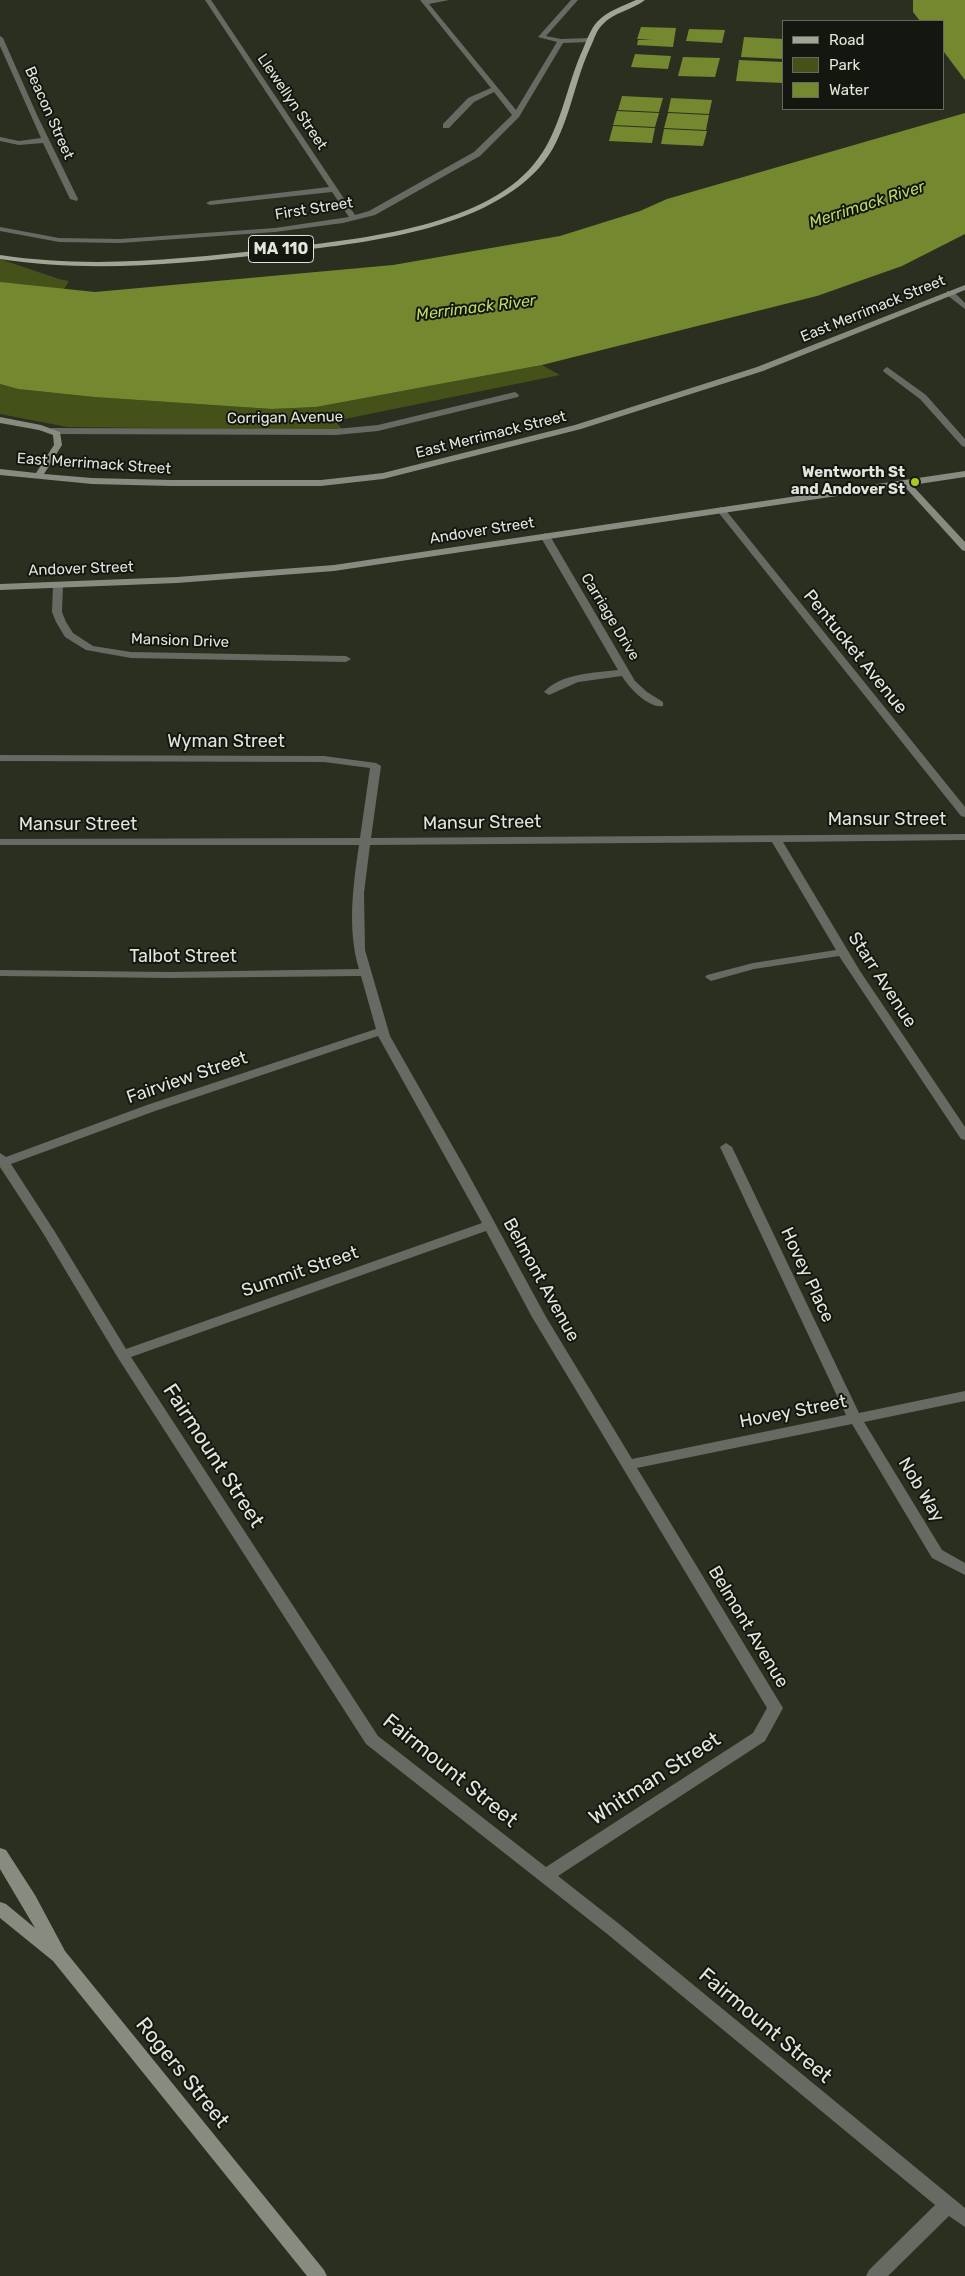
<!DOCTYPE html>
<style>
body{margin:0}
#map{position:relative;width:965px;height:2276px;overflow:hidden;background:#2b2f20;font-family:Rubik,sans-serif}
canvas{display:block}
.legend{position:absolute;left:782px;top:20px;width:162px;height:90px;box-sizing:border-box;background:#141610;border:1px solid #666961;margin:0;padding:6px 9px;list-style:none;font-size:15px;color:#e2e5db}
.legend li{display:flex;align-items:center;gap:10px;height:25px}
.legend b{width:25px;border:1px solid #666961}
</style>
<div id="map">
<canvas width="965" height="2276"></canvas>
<ul class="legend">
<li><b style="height:6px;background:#a1a596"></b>Road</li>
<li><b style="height:14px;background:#445119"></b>Park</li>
<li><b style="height:14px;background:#748830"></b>Water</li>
</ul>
</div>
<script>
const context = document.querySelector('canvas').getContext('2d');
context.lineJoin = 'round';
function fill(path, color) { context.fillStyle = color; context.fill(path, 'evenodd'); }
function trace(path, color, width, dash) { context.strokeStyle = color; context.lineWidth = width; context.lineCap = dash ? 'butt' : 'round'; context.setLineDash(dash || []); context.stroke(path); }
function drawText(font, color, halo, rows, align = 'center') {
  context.font = font + ' Rubik,sans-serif'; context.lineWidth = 4; context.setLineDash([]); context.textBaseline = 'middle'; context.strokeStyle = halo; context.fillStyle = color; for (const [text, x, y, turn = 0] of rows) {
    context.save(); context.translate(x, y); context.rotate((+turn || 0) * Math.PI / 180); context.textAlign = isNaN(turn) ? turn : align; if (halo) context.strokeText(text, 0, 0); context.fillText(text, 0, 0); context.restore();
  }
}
fill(new Path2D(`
 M 0,259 L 59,279 L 69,281 L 61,294 L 38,291 L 0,282 Z
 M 542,365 L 560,375 L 335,421 L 343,430 L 67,427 L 0,414 L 0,384 L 18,389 L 94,397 L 272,409 L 316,407 Z`), '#445119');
fill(new Path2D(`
 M 913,0 L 965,0 L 965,80 L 944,52 L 944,21 L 920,21 L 913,12 Z
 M 641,27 L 676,28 L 673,47 L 637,45 L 638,40 L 652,40 L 637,39 Z
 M 689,29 L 725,30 L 722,43 L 686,41 Z
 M 744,37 L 784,39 L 784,59 L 741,57 Z
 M 635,54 L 671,56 L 668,69 L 631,67 Z
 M 683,57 L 720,58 L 715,77 L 678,76 Z
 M 739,60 L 784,62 L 784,83 L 736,81 Z
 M 622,96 L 663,98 L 659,112 L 618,110 Z
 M 671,98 L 712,100 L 709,114 L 668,112 Z
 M 617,111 L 659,113 L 655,127 L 613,125 Z
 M 668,113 L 709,115 L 706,130 L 664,128 Z
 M 965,113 L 965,234 L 902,266 L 817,296 L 542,365 L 316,407 L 272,409 L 94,397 L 18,389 L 0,384 L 0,282 L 95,292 L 393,265 L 560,236 L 640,211 L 667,199 Z
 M 613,126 L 655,128 L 652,143 L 609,141 Z
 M 664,129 L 707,131 L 703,146 L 661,144 Z`), '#748830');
fill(new Path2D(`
 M 205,0 L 211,0 L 355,215 L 369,211 L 474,152 L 512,115 L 494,92 L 474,102 L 449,128 L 443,128 L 443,124 L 468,98 L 491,88 L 420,0 L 449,0 L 429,4 L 516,110 L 557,42 L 538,37 L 571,0 L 578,0 L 546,36 L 561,39 L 590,38 L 593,40 L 590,42 L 563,43 L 519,117 L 480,156 L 375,215 L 343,223 L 275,232 L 120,243 L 59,242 L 0,231 L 0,227 L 59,238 L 120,239 L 275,228 L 349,217 L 332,192 L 210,205 L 206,203 L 210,201 L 329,187 Z
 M 0,36 L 3,38 L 37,115 L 78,199 L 77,201 L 70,199 L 43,143 L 19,145 L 0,141 L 0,137 L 19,141 L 41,138 L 0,46 Z
 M 947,291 L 953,291 L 965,303 L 965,309 L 947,295 Z
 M 887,367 L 926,395 L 965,439 L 965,447 L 962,446 L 920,399 L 884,372 L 883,370 Z
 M 515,392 L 519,395 L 518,397 L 378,431 L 336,435 L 52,434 L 48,431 L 52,428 L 336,429 L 378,425 Z
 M 721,507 L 724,508 L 965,807 L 965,817 L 961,816 L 718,512 L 716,510 Z
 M 545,533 L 550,536 L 635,681 L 647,692 L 663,702 L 663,706 C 649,709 628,687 622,676 L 578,682 L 549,695 L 544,692 C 561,673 595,673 618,670 L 540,536 Z
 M 58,582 L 63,585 L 62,612 L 66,622 L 73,633 L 93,646 L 131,652 L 346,656 L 351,659 L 346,662 L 131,658 L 86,650 L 65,637 L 56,622 L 52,612 L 53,585 Z
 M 0,755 L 324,756 L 376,763 L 381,766 L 371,838 L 965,834 L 965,840 L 783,842 L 860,971 L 965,1127 L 965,1140 L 961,1139 L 839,956 L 754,969 L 711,981 L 705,977 L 707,975 L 753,963 L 836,950 L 772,842 L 370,845 L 364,893 L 365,950 L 390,1036 L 465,1168 L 546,1317 L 632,1459 L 846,1415 L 720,1147 L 726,1143 L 732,1147 L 859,1413 L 965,1391 L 965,1401 L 864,1422 L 942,1550 L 965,1563 L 965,1575 L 932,1558 L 852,1424 L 637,1468 L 783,1708 L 765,1741 L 558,1876 L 618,1923 L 965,2208 L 965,2227 L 949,2216 L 888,2276 L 866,2276 L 869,2270 L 935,2205 L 606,1933 L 366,1744 L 118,1358 L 43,1233 L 0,1167 L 0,1153 L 6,1157 L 147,1105 L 376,1029 L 361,976 L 170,978 L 0,976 L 0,970 L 170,972 L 359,969 C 347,929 353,886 359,845 L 0,845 L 0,839 L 360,838 L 370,768 L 324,762 L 0,761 ZM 378,1036 L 482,1223 L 126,1349 L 55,1232 L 11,1164 L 155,1111 ZM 486,1231 L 532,1317 L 767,1708 L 753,1733 L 546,1867 L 378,1736 L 131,1357 Z`), '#676a62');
fill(new Path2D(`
 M 965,285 L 965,290 L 763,371 L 581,429 L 383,479 L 321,486 L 171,486 L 92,484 L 0,475 L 0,469 L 36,473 L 54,445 L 53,435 L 39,430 L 0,423 L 0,417 L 41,425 L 60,432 L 62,445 L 44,474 L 92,478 L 171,480 L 321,480 L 383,473 L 575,425 L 757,367 Z
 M 965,471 L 965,477 L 912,485 L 965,542 L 965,551 L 962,550 L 904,486 L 334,571 L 177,583 L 0,590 L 0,584 L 177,577 L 334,565 Z
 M 0,1848 L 6,1850 L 35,1895 L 65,1951 L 324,2270 L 327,2276 L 307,2276 L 53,1961 L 0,1918 L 0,1902 L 6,1904 L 35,1928 L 0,1869 Z`), '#888b80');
fill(new Path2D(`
 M 636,0 L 645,0 C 632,10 614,12 602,25 C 596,31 594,40 590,48 C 572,87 568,136 539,168 C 479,234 352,244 269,254 C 178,264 90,273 0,259 L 0,255 C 92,269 181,259 272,249 C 351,240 481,229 534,164 C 561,132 566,86 583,49 C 587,40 590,30 597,22 C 607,11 623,6 636,0 Z`), '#a1a596');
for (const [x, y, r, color] of [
 [915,482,5,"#a7c81f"]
]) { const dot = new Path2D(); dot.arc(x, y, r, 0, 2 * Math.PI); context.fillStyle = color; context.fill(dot); trace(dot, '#141610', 2); }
drawText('15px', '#e2e5db', '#141610', [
 ["Llewellyn Street",292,102,56],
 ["Beacon Street",49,113,66],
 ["First Street",314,209,-9],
 ["East Merrimack Street",873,309,-22],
 ["Corrigan Avenue",285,418,-1],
 ["East Merrimack Street",491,435,-14],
 ["East Merrimack Street",94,464,4],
 ["Andover Street",482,531,-9],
 ["Andover Street",81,569,-2],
 ["Carriage Drive",610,617,59],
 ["Mansion Drive",180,641,2]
]);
drawText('bold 15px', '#e2e5db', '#141610', [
 ["Wentworth St",905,473],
 ["and Andover St",905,490]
], 'right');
drawText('italic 16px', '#bdda65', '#141610', [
 ["Merrimack River",867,205,-18],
 ["Merrimack River",476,308,-7]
]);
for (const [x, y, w] of [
 [281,249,65]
]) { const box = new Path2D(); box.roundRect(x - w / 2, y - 13.5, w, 27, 4); context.fillStyle = '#141610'; context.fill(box); trace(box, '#e2e5db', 1); }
drawText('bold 16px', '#e2e5db', null, [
 ["MA 110",281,249]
]);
drawText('18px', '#e2e5db', '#141610', [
 ["Pentucket Avenue",855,652,51],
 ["Wyman Street",226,742],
 ["Mansur Street",887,820],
 ["Mansur Street",482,823,-1],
 ["Mansur Street",78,825],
 ["Talbot Street",183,957],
 ["Starr Avenue",882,980,57],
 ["Fairview Street",187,1078,-19],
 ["Summit Street",300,1272,-19],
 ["Hovey Place",807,1275,65],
 ["Belmont Avenue",541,1280,61],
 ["Hovey Street",793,1412,-11],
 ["Nob Way",921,1490,59],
 ["Belmont Avenue",748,1627,59]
]);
drawText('21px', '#e2e5db', '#141610', [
 ["Fairmount Street",213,1456,57],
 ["Fairmount Street",450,1771,39],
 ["Whitman Street",655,1779,-33],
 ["Fairmount Street",765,2026,40],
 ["Rogers Street",182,2073,51]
]);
</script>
